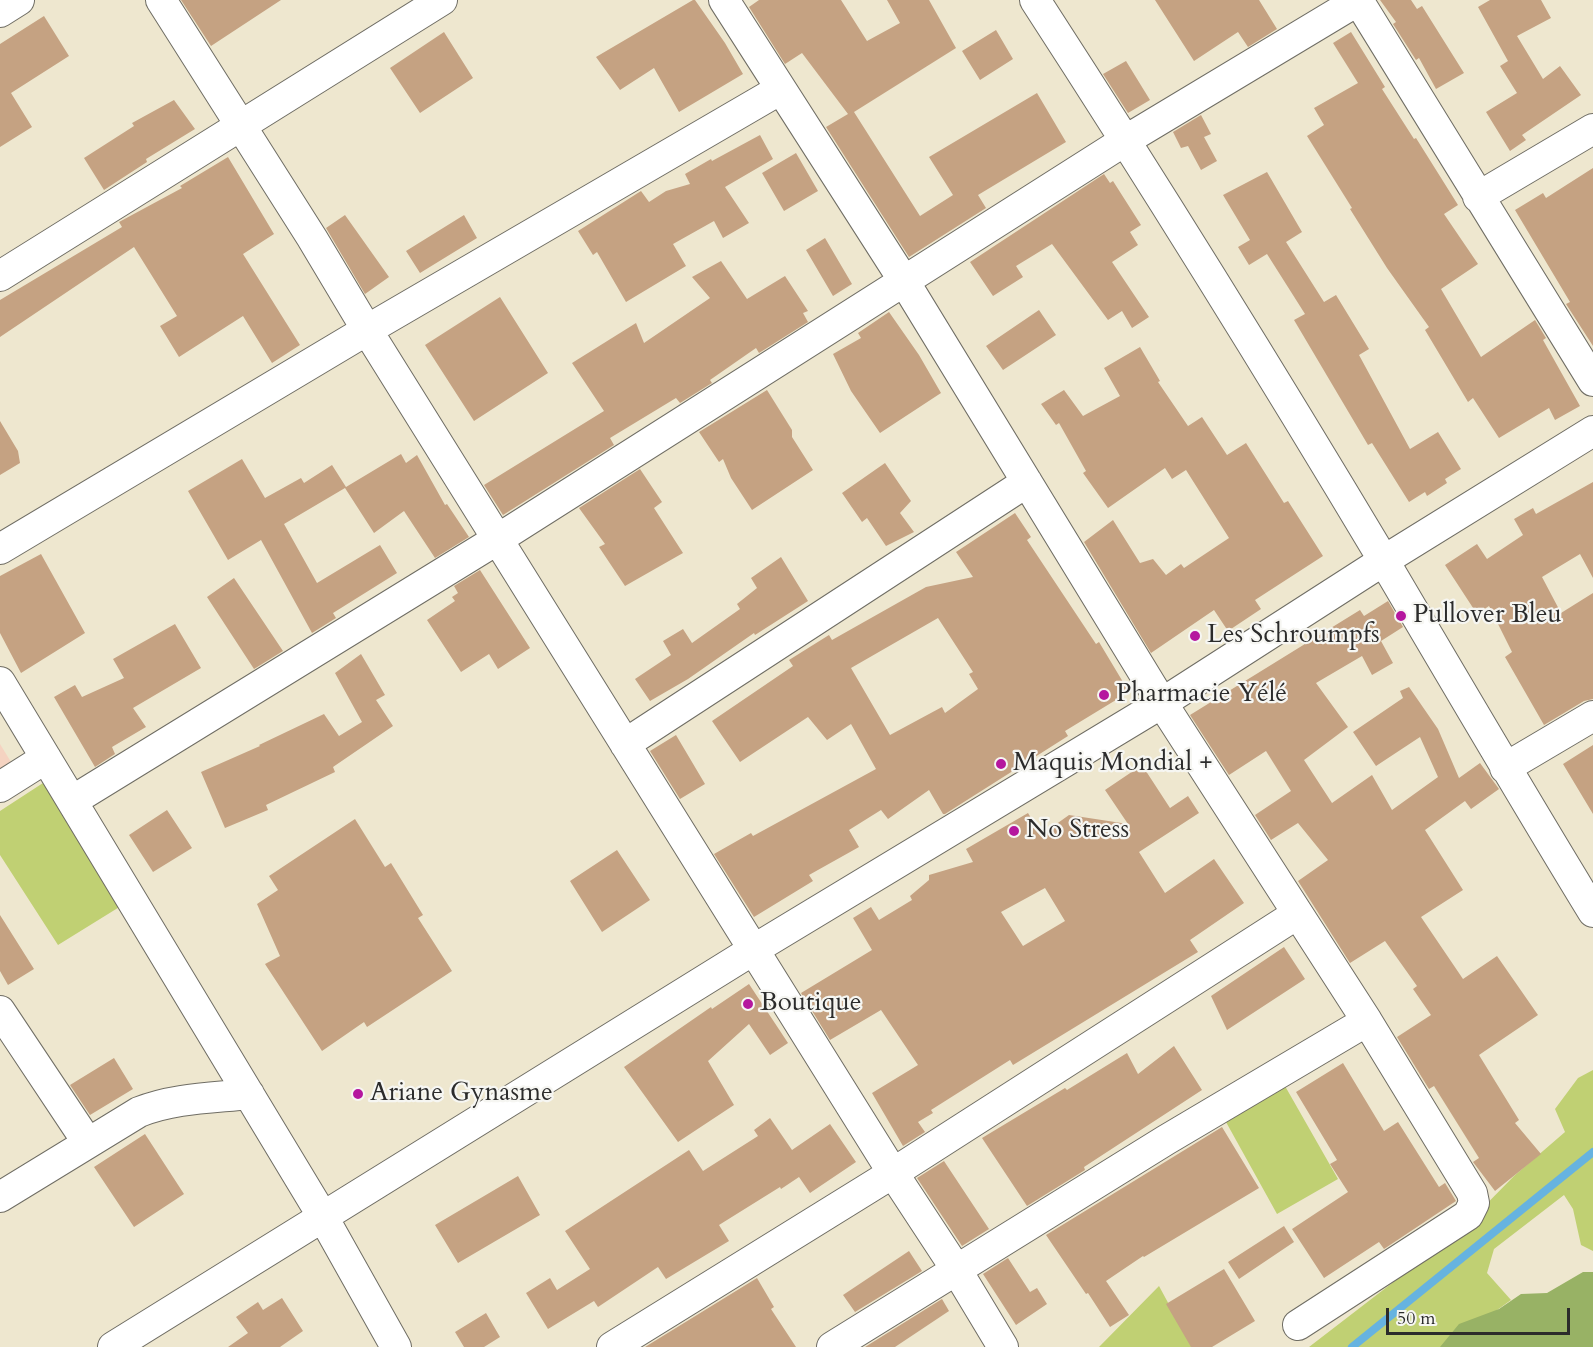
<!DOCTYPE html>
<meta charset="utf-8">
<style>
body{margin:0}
#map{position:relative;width:1593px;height:1347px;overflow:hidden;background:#eee7cf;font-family:Cardo,serif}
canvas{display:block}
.scale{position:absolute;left:1386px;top:1308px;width:184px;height:27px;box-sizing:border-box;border:3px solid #2b2b2b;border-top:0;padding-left:8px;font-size:18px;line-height:21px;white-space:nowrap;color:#2b2b2b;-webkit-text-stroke:4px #f6f6f2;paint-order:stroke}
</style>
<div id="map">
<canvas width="1593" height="1347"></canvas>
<div class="scale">50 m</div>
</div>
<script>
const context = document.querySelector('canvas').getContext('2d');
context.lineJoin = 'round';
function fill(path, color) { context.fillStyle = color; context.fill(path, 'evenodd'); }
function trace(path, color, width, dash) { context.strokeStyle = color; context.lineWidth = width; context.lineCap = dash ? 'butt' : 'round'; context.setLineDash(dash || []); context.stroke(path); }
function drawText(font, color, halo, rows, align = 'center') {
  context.font = font + ' Cardo,serif'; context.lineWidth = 4.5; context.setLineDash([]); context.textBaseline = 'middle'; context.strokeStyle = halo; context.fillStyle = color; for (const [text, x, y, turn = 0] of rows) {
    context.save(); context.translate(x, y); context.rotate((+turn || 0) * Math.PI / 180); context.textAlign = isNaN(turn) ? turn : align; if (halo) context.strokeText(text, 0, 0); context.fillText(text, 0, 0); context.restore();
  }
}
fill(new Path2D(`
 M 0,744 L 11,762 L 0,769 Z`), '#f5d3c1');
fill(new Path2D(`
 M 43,783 L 121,906 L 58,945 L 0,855 L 0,811 Z
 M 1593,1070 L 1593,1251 L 1581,1245 L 1573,1209 L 1564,1195 L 1494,1249 L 1487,1273 L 1511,1300 L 1446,1347 L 1309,1347 L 1461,1230 L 1514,1176 L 1565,1132 L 1555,1109 L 1578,1078 Z
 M 1281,1079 L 1338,1179 L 1277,1214 L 1221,1113 Z
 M 1159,1286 L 1192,1347 L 1099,1347 Z`), '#c0d073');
fill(new Path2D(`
 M 1583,1272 L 1593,1272 L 1593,1347 L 1440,1347 L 1459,1324 L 1499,1309 L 1521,1294 L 1547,1293 Z`), '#98b265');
trace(new Path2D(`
 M 1352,1347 L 1593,1152`), '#66b3e0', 8);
fill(new Path2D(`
 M 181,0 L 281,0 L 211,46 Z
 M 693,0 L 695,0 L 725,43 L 743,74 L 679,112 L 654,68 L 620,90 L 596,57 Z
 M 759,0 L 841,0 L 867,41 L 900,23 L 887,0 L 929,0 L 956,48 L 854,112 L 920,216 L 953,195 L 929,157 L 1037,93 L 1066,142 L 978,195 L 986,208 L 909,257 L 826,127 L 848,114 L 802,53 L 785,64 L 749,7 Z
 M 1155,0 L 1259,0 L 1277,29 L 1248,47 L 1238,32 L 1194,61 Z
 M 1380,0 L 1411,0 L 1417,9 L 1422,6 L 1464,73 L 1436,89 L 1419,58 L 1416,60 L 1393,24 L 1396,22 Z
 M 1490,0 L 1541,0 L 1551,18 L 1517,36 L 1543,79 L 1560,66 L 1581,95 L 1522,135 L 1526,140 L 1510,151 L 1486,112 L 1517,93 L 1500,66 L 1508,61 L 1478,7 Z
 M 44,16 L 69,56 L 11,93 L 32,127 L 0,147 L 0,44 Z
 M 996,30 L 1013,59 L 980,80 L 962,51 Z
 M 444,32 L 473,78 L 420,113 L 390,68 Z
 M 1351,32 L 1385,87 L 1382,89 L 1414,139 L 1416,138 L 1458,205 L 1444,214 L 1478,264 L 1441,289 L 1481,357 L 1535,320 L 1546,338 L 1543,340 L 1580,406 L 1555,420 L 1549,408 L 1499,438 L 1473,398 L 1468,402 L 1425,330 L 1429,327 L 1387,268 L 1350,209 L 1352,208 L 1307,136 L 1324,125 L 1314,108 L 1358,83 L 1333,43 Z
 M 1126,61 L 1150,100 L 1128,113 L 1103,74 Z
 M 174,100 L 195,129 L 146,159 L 147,162 L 104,190 L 84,158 L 134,126 L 132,123 Z
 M 1201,115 L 1211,134 L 1204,137 L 1217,161 L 1201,170 L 1188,146 L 1181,148 L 1173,132 Z
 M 760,135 L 773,159 L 725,187 L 749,223 L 723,238 L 714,221 L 673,244 L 686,266 L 626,302 L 597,252 L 593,255 L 578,231 L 641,191 L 649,202 L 666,191 L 690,184 L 685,174 L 711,159 L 712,161 Z
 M 796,153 L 818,191 L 784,211 L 762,173 Z
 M 228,157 L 274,234 L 243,254 L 300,345 L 272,363 L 243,316 L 179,357 L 160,326 L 177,316 L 134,247 L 0,337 L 0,300 L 122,227 L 119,222 L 182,188 L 180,186 Z
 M 1593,168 L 1593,346 L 1566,304 L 1570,302 L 1515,210 L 1543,193 L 1546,198 Z
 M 1267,172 L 1302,232 L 1286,242 L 1324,302 L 1336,295 L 1369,349 L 1359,355 L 1410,449 L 1438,432 L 1461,469 L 1445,479 L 1447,483 L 1427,496 L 1425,492 L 1409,502 L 1372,443 L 1368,445 L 1294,320 L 1305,314 L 1267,254 L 1249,265 L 1238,247 L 1250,240 L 1223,195 Z
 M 1104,174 L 1110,183 L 1113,181 L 1141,225 L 1130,232 L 1138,245 L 1112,262 L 1149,317 L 1132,328 L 1122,311 L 1108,320 L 1052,244 L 1016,266 L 1023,277 L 993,296 L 970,262 Z
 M 345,215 L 389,277 L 365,294 L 326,228 Z
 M 464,215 L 477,238 L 420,273 L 406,251 Z
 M 825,238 L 852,284 L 833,296 L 806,250 Z
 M 721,261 L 747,299 L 785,276 L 808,311 L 803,313 L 808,322 L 759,353 L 756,348 L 710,380 L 712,383 L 680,403 L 676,398 L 610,438 L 614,445 L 503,515 L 484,485 L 604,411 L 572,363 L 636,323 L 644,343 L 710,298 L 692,277 Z
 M 500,297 L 548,373 L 474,421 L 425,345 Z
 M 1039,310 L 1056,335 L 1003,370 L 986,346 Z
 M 889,312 L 919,355 L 941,393 L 880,433 L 851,391 L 833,354 L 861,338 L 858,333 Z
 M 1140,347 L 1160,381 L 1158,382 L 1188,426 L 1202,417 L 1227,455 L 1246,443 L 1284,503 L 1288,501 L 1323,556 L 1255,600 L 1261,609 L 1228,631 L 1214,610 L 1151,653 L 1084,542 L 1113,520 L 1140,563 L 1153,559 L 1166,575 L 1181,564 L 1184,568 L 1229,538 L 1186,470 L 1172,479 L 1165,468 L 1108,508 L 1083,473 L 1086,471 L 1059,423 L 1056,425 L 1041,404 L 1064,390 L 1083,416 L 1120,396 L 1104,368 Z
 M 767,390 L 792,430 L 792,437 L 813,470 L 752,510 L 731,478 L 723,459 L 719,462 L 699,432 Z
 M 0,421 L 18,451 L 20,463 L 0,475 Z
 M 401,454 L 406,463 L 417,455 L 445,505 L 447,504 L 469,537 L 435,558 L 404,511 L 374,533 L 345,488 L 284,524 L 317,583 L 380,545 L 397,573 L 333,613 L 336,618 L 312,633 L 261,540 L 228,560 L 188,491 L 242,459 L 265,498 L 301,478 L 304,483 L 332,465 L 346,487 Z
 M 885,463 L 911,501 L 900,513 L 914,532 L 886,546 L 867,518 L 862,522 L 842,493 Z
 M 640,469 L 662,502 L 654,508 L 683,553 L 625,586 L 599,547 L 605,544 L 579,508 Z
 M 1593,482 L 1593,578 L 1580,554 L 1542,577 L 1561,613 L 1593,593 L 1593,699 L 1584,701 L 1544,725 L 1505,657 L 1512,652 L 1489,606 L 1477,614 L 1445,565 L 1477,544 L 1487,559 L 1523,535 L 1514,519 L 1533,508 L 1536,514 Z
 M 1015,513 L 1031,537 L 1027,540 L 1096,644 L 1099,642 L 1129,692 L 1065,731 L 1068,736 L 945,814 L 943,814 L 929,790 L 888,819 L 881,810 L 849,830 L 859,847 L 809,875 L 813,881 L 754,917 L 714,854 L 751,833 L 753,836 L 876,769 L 851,724 L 827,740 L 808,717 L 740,762 L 712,721 L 793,666 L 789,660 L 829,635 L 832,640 L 926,587 L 973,577 L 956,552 ZM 938,618 L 973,672 L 969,674 L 978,689 L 945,713 L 942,707 L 890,735 L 851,668 Z
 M 41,554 L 85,633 L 21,673 L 0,633 L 0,576 Z
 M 781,557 L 808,601 L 755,635 L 754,633 L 688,679 L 650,701 L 635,679 L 671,655 L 663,641 L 683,629 L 692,643 L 740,609 L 737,604 L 757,588 L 751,578 Z
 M 480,570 L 530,648 L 498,669 L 489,654 L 461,672 L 427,620 L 455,601 L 452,597 L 458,593 L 454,586 Z
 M 234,578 L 283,651 L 254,669 L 207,597 Z
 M 1388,601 L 1403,627 L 1381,641 L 1393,663 L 1372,675 L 1362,656 L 1316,683 L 1348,727 L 1304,760 L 1332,803 L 1372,775 L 1392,810 L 1438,777 L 1420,737 L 1376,766 L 1353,732 L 1403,698 L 1400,691 L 1409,687 L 1438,729 L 1459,778 L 1480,763 L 1499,789 L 1471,809 L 1465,801 L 1425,830 L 1463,890 L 1421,917 L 1463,979 L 1497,956 L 1538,1015 L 1479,1055 L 1519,1120 L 1515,1123 L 1541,1154 L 1495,1191 L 1473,1162 L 1479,1158 L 1434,1086 L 1429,1089 L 1397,1037 L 1431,1015 L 1413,989 L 1417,986 L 1385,941 L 1350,963 L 1298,881 L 1328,860 L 1298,823 L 1271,840 L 1255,815 L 1291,791 L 1266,751 L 1229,775 L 1190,715 L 1360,610 L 1364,616 Z
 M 175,624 L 201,668 L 133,708 L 146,727 L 112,747 L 115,754 L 95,767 L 54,697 L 75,685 L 82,697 L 124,678 L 113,659 Z
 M 361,654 L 385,695 L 376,700 L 393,726 L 333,767 L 335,772 L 266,805 L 268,810 L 225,828 L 201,772 L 260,746 L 259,745 L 324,714 L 339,736 L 362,722 L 335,673 Z
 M 676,735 L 705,784 L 680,799 L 650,751 Z
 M 1593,745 L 1593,814 L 1563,764 Z
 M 1142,765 L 1170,808 L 1188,796 L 1199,813 L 1139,852 L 1165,893 L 1214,859 L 1244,903 L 1190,940 L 1198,952 L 1013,1065 L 1010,1060 L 931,1110 L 933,1113 L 918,1122 L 925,1132 L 903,1146 L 872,1093 L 918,1065 L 881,1010 L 830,1040 L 801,993 L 872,950 L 853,918 L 871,907 L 879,920 L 912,900 L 910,896 L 929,880 L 929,875 L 973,862 L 966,849 L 1028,813 L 1041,835 L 1069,815 L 1128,824 L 1105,790 ZM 1045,888 L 1065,921 L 1023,946 L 1001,912 Z
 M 167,810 L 192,848 L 153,872 L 129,835 Z
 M 355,819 L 385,867 L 391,863 L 423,915 L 418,918 L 452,971 L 367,1027 L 364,1022 L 322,1051 L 265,964 L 280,956 L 257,904 L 278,890 L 269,876 Z
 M 617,850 L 650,900 L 602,932 L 570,881 Z
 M 0,915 L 34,969 L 8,985 L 0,971 Z
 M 1284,947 L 1305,979 L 1227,1030 L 1211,996 Z
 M 749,984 L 788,1043 L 770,1055 L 749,1024 L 708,1061 L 734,1105 L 678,1142 L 624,1067 L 711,1007 L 712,1009 Z
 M 1174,1046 L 1202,1090 L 1084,1167 L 1085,1170 L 1027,1206 L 982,1138 L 1065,1088 L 1067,1090 L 1127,1053 L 1138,1074 Z
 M 114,1058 L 133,1089 L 90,1115 L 70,1085 Z
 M 1343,1063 L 1384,1131 L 1398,1122 L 1439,1187 L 1445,1183 L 1456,1201 L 1384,1249 L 1379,1242 L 1324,1278 L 1292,1229 L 1348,1192 L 1330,1164 L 1337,1160 L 1296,1092 Z
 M 770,1118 L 792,1150 L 830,1124 L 856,1162 L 810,1193 L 799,1177 L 781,1189 L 780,1187 L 719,1225 L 729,1241 L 666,1279 L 658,1267 L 598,1307 L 594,1301 L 548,1329 L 526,1293 L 550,1278 L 557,1290 L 590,1269 L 565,1231 L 689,1150 L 703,1171 L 758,1136 L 754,1130 Z
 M 1222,1127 L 1259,1188 L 1144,1257 L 1143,1256 L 1106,1281 L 1129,1315 L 1110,1327 L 1088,1293 L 1086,1294 L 1046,1235 Z
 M 145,1134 L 184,1194 L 134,1227 L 94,1167 Z
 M 944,1161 L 989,1229 L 962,1246 L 917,1178 Z
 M 518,1176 L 540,1215 L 458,1263 L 435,1225 Z
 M 1284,1226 L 1294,1242 L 1239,1279 L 1228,1262 Z
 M 909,1251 L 922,1271 L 855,1312 L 843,1295 Z
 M 1008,1258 L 1030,1292 L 1037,1288 L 1047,1304 L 1016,1325 L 983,1274 Z
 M 1224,1269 L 1255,1321 L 1212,1347 L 1191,1347 L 1166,1304 Z
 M 757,1278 L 774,1307 L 771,1309 L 796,1347 L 645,1347 Z
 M 282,1298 L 303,1331 L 280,1347 L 228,1347 L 248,1333 L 236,1317 L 258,1302 L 263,1310 Z
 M 942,1299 L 949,1311 L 895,1347 L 865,1347 Z
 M 486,1313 L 500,1337 L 484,1347 L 464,1347 L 455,1332 Z`), '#c5a282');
const minor = new Path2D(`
 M 161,0 L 312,238 L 367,330 L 893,1173 L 956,1269 L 1003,1347
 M 724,0 L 904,281 L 1162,703 L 1367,1021 L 1472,1193 L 1474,1203 L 1468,1215 L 1298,1325
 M 1035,0 C 1155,185 1271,372 1384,561 C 1453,678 1522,796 1593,912
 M 1358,0 L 1593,381
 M 0,12 L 19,0
 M 1478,197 L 1593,129
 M 0,276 L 442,0
 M 0,549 L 367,330 L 781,89
 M 0,682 L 323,1217 L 396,1347
 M 625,744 L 1027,482
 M 1505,768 L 1593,716
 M 0,787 L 46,758
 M 72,801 L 498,539 L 1126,140 L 1359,0
 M 0,1011 L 88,1143
 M 0,1197 L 139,1112 C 174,1098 212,1098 249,1094
 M 113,1347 L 753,950 L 1162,703 L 1383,561 L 1593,431
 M 612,1347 L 893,1173 L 1297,914
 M 832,1347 L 1166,1140 L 1367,1021`);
trace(minor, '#6f6d64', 32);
trace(minor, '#fff', 30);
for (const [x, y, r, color] of [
 [1401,616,6,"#b5179e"],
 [1195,636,6,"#b5179e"],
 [1104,695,6,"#b5179e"],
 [1001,764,6,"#b5179e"],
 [1014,831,6,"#b5179e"],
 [748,1004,6,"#b5179e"],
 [358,1094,6,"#b5179e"]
]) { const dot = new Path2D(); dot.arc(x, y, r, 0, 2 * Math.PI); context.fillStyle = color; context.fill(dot); trace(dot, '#f6f6f2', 2); }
drawText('26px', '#2b2b2b', '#f6f6f2', [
 ["Pullover Bleu",1413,616],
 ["Les Schroumpfs",1207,636],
 ["Pharmacie Yélé",1116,695],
 ["Maquis Mondial +",1013,764],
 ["No Stress",1026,831],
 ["Boutique",760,1004],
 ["Ariane Gynasme",370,1094]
], 'left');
</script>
